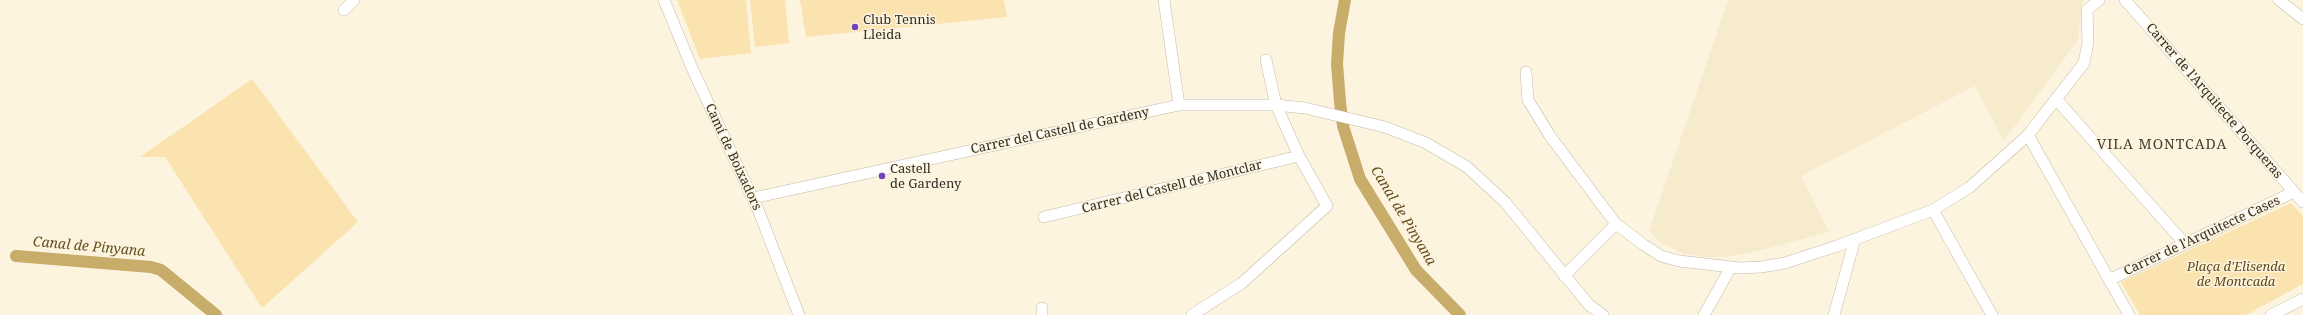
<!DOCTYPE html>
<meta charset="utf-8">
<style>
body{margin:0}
canvas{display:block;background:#fdf4df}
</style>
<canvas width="2303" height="315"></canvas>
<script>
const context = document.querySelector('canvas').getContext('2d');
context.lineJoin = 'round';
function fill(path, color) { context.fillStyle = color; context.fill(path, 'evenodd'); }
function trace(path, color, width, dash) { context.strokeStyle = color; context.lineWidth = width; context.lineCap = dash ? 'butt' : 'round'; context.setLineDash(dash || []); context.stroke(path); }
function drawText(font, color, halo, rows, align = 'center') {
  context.font = font + ' "Noto Serif",serif'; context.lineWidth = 3; context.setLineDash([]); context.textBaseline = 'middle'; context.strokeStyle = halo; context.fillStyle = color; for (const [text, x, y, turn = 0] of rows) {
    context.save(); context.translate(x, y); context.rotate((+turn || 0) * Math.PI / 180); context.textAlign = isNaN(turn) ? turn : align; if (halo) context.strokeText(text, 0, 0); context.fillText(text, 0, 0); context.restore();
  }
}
fill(new Path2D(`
 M 1728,0 L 2083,0 L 2078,40 L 2004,141 L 1975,86 L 1801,176 L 1829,232 L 1762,250 L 1726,257 L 1704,257 L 1680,253 L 1657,240 L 1649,231 Z`), '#f7ebce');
fill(new Path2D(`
 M 677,0 L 746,0 L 751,53 L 700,59 Z
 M 750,0 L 785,0 L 789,43 L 755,47 Z
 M 800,0 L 1004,0 L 1007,17 L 806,37 Z
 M 252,79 L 358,222 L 262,308 L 165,157 L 140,157 Z
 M 2291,203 L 2303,216 L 2303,284 L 2246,315 L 2140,315 L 2121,282 Z`), '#fae3af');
trace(new Path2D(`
 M 1345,0 L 1339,33 L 1337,64 L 1340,102 L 1343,126 L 1360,179 L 1416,270 L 1460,315
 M 16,256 L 151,267 L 161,270 L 216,315`), '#c7ac6a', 12);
const street = new Path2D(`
 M 664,0 L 692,68 L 759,212 L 799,315
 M 1164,0 L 1179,105
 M 2125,0 L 2303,202
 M 2279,0 L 2303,19
 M 344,10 L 354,0
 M 1526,72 L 1528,100 L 1550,136 L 1616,224 L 1644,245 L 1661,256 L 1679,261 L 1740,268 L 1761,267 L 1785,263 L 1837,246 L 1933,210 L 1970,187 L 2028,135 L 2084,63 L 2088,42 L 2087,10 L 2099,0
 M 2056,99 L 2185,244
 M 2028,135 L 2129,315
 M 753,198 L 1179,105 L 1276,105 L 1305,108 L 1385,127 L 1426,143 L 1467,167 L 1505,202 L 1589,305 L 1603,315
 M 1933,210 L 1992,315
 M 1044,217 L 1299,156
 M 1564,276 L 1616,224
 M 2109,280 L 2294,192
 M 1042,315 L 1042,308
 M 1192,315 L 1242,283 L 1327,206 L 1299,156 L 1276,105 L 1266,60
 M 1704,315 L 1731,267
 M 1834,315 L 1855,239
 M 2271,315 L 2303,299`);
trace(street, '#c2baa5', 12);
trace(street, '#fff', 11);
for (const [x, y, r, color] of [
 [855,27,4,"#7142b9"],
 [882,176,4,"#7142b9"]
]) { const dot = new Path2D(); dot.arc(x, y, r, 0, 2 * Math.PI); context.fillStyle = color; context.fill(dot); trace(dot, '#fdf4df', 1.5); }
drawText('13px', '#302d25', '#fdf4df', [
 ["Club Tennis",863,20],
 ["Lleida",863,35],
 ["Castell",890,169],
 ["de Gardeny",890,184]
], 'left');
drawText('13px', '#302d25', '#fdf4df', [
 ["Carrer de l'Arquitecte Porqueras",2214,101,49],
 ["Carrer del Castell de Gardeny",1060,131,-12],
 ["Camí de Boixadors",733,157,65],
 ["Carrer del Castell de Montclar",1172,187,-14],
 ["Carrer de l'Arquitecte Cases",2202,236,-25]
]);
drawText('italic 13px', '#5e4b18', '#fdf4df', [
 ["Plaça d'Elisenda",2236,267],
 ["de Montcada",2236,282]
]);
context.letterSpacing = '1px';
drawText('14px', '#463f2e', '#fdf4df', [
 ["VILA MONTCADA",2162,145]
]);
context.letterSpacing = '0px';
drawText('italic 14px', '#64501e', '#fdf4df', [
 ["Canal de Pinyana",1403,216,59],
 ["Canal de Pinyana",89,247,5]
]);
</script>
